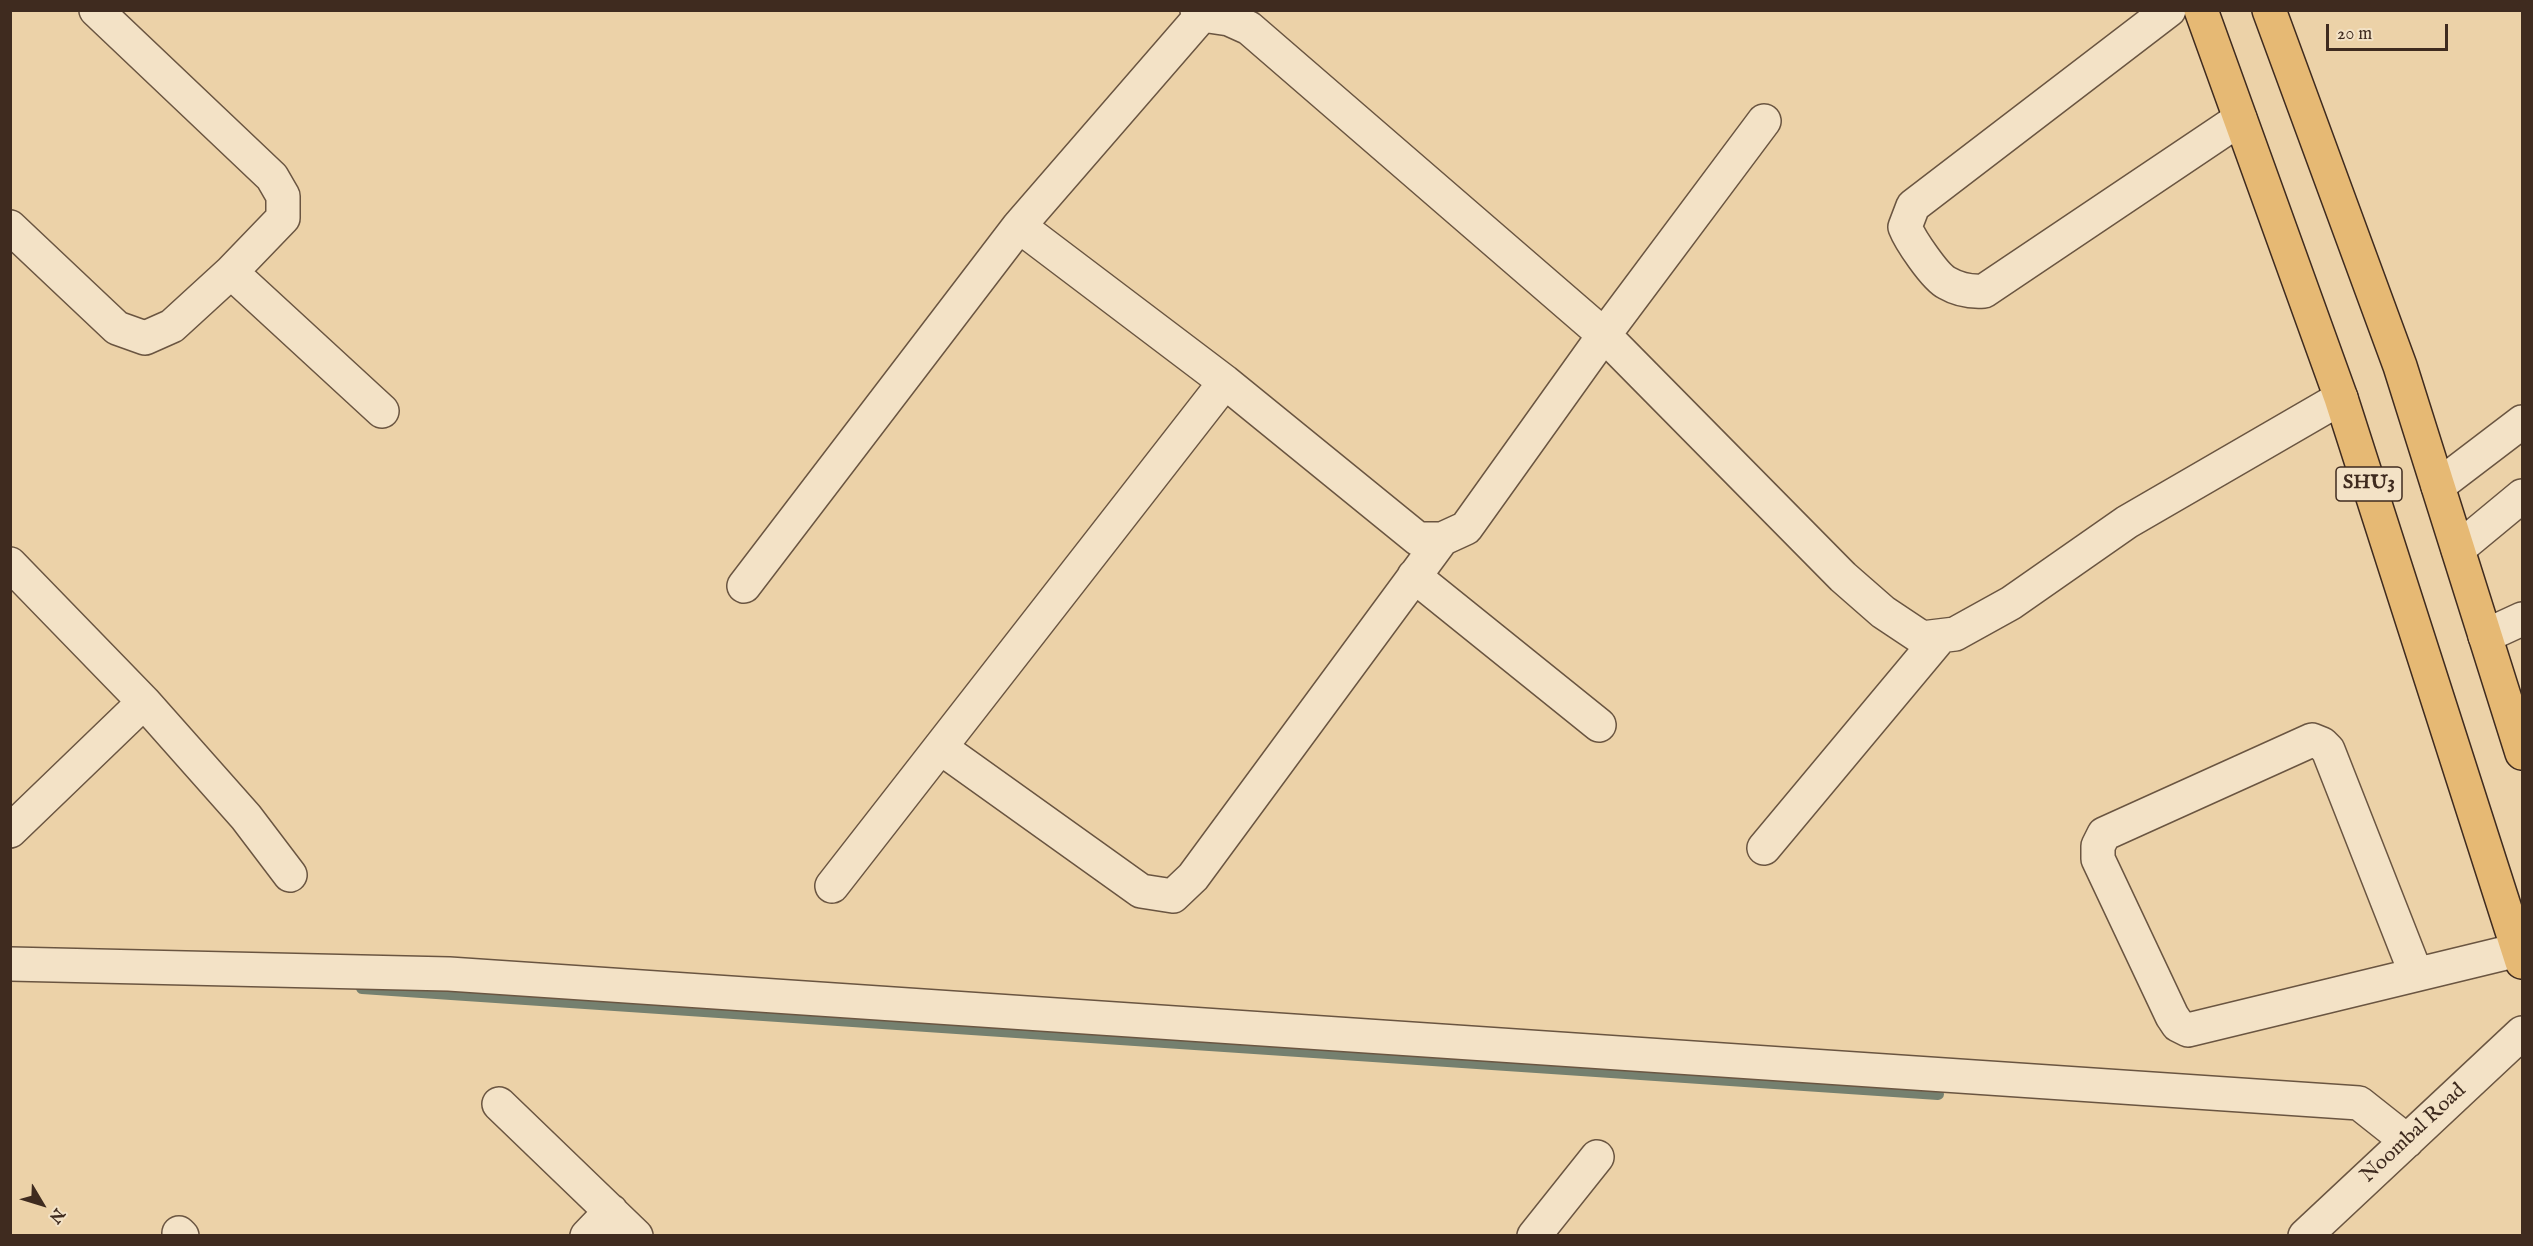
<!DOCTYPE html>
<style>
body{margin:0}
#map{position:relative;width:2533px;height:1246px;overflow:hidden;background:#ecd2a8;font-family:"IM FELL English",serif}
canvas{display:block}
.frame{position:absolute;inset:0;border:12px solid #3f2b1f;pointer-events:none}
.north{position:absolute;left:12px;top:1174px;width:60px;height:60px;-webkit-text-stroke:4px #f3e2c6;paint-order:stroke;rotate:128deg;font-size:16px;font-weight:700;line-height:24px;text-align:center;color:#3f2b1f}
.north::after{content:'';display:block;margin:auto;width:21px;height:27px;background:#3f2b1f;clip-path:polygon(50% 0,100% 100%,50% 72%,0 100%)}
.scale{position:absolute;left:2326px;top:24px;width:122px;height:27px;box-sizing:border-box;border:3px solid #3f2b1f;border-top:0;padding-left:8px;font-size:18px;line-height:21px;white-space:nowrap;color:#3f2b1f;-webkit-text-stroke:4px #f3e2c6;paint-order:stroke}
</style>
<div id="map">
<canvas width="2533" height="1246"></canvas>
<div class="frame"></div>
<div class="north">N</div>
<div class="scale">20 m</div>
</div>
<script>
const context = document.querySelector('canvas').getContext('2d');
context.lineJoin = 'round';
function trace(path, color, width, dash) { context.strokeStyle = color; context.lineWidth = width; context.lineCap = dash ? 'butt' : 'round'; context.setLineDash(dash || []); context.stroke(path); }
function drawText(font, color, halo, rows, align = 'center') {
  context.font = font + ' "IM FELL English",serif'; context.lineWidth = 5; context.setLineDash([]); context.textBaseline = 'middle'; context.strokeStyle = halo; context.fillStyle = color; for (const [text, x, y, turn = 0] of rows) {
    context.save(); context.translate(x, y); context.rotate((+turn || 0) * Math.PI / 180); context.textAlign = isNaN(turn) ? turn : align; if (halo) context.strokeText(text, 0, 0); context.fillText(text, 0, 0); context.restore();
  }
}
trace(new Path2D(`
 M 362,988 L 1938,1094`), '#75806f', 12);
const minor = new Path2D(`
 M 2169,10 L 1913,206 L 1905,227 C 1910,240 1935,277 1947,283 C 1959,290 1970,292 1984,291 L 2240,119
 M 1202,15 L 1229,19 L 1249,28 L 1604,335 L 1843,577 L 1883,612 L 1922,638 L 1955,634 L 2011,603 L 2127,522 L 2341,398
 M 1019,226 L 1225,382 L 1418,539 L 1442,539 L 1466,528 L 1604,335 L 1764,121
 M 10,227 L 117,328 L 145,338 L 172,326 L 231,272 L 283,218 L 283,196 L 272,177 L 96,10
 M 231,272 L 382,411
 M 2438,486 L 2522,422
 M 2458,549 L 2522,496
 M 10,564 L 144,702 L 10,831
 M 1414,576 L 1599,725
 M 744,586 L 1019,226 L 1202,15 L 1197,10
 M 2485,636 L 2522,619
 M 144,702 L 246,817 L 290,875
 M 941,748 L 1141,891 L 1173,896 L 1193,877 L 1442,539
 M 1764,848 L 1941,636
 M 832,886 L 1225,382
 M 10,964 L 449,974 L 2359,1103 L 2407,1141
 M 2416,974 L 2328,750 L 2322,744 L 2312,740 L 2104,834 L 2098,846 L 2098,859 L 2172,1016 L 2178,1025 L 2188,1030 L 2518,950
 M 499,1104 L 636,1236
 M 179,1233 L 182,1236
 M 587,1236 L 611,1211
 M 1534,1236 L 1597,1157
 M 2305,1236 L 2522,1033`);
const major = new Path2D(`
 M 2201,10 L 2341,398 L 2522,962
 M 2269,10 L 2400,366 L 2522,753`);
trace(minor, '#6a5541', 36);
trace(major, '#3f2b1f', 36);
trace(minor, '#f3e2c6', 33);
trace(major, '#e6b974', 33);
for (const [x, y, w] of [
 [2369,484,66]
]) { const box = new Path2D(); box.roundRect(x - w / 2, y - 17, w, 34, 4.5); context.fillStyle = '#f3e2c6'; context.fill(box); trace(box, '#3f2b1f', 1.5); }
drawText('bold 20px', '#3f2b1f', null, [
 ["SHU3",2369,484]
]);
drawText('21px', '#3f2b1f', '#f3e2c6', [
 ["Noombal Road",2414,1134,-43]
]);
</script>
